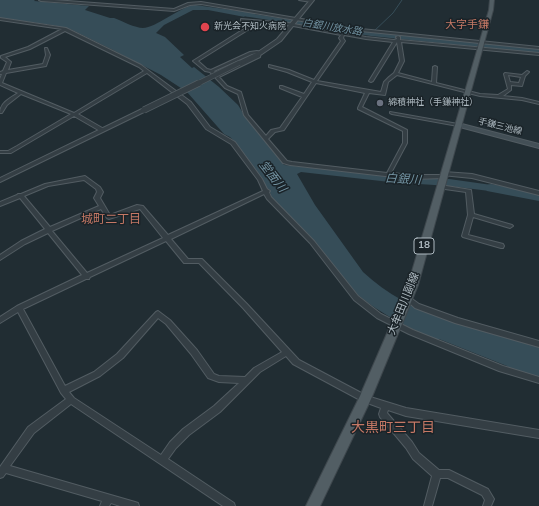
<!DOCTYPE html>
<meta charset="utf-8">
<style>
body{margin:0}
canvas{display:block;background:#212d33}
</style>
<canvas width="539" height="506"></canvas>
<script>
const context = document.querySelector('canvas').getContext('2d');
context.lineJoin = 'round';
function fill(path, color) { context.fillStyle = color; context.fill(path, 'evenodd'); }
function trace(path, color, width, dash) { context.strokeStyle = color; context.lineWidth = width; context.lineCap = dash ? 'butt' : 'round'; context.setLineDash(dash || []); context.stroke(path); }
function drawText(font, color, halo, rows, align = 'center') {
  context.font = font + ' "Nunito Sans","Noto Sans JP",sans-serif'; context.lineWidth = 3; context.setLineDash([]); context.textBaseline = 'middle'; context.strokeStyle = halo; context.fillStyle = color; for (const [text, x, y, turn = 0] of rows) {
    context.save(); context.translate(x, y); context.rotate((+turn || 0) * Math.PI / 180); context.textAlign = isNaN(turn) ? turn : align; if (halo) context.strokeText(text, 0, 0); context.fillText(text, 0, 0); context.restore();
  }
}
fill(new Path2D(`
 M 0,0 L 35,0 L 34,1 L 89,6 L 85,10 L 110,18 L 114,18 C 122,21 135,28 143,28 C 156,28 179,7 195,5 L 254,13 L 255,15 L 253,17 L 244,16 L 245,17 L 208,10 L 193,10 L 164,25 L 156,33 L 165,37 L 184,55 L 180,57 L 192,68 L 194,67 L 219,87 L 238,105 L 246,118 L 284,165 L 410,178 L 449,179 L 506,187 L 508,193 L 506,193 L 449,186 L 390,182 L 301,172 L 297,174 L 315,205 L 363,272 C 411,317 478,330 539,345 L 539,377 L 509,368 L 507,366 L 439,339 L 437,340 C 409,328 382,315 358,295 L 271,196 L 271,194 L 235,142 L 230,137 L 224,134 L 187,92 L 161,75 L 113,50 L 115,49 L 113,50 L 70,29 L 52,25 L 0,18 Z`), '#364d58');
trace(new Path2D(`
 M 371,34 L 393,13 L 402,0`), '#364d58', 1);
fill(new Path2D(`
 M 234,11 L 371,32 L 539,49 L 539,53 L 371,36 L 237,15 L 233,13 Z
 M 491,184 L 539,193 L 539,201 L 487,191 L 485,188 L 487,185 Z`), '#364d58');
const minor = new Path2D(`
 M 39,0 L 54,0 L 174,9 L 188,3 L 201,2 L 361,29 L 539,47 L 539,49 L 361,31 L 201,4 L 190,5 L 174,11 L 41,1 Z
 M 299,0 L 311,0 L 313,1 L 311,2 Z
 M 0,18 L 66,28 L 141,65 L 191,102 L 210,127 L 235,142 L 262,179 L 267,189 L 270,191 L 269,192 L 271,197 L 314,241 L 358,296 L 381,314 L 413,330 L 503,366 L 539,377 L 539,383 L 499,371 L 409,334 L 377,318 L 354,300 L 310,243 L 267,199 L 264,194 L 171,239 L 188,259 L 202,259 L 247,304 L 299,360 L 367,396 L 406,408 L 539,430 L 539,438 L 406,416 L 388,410 L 387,413 L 412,442 L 419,453 L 439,470 L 449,470 L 488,489 L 494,499 L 491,506 L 483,506 L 485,500 L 482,495 L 448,478 L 440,478 L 432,506 L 424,506 L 432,476 L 413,459 L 406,448 L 380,417 L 379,414 L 381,408 L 362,401 L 293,364 L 286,356 L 260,372 L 220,412 L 189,435 L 176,448 L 168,459 L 234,503 L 235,506 L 223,506 L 71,404 L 34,433 L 10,466 L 135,502 L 138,503 L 139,506 L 120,506 L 111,503 L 109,506 L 100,506 L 102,501 L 6,473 L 3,477 L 0,478 L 0,467 L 28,427 L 66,399 L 61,393 L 18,312 L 0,323 L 0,317 L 17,306 L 82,275 L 48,233 L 25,244 L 0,260 L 0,255 L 21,241 L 45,229 L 20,198 L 0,206 L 0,202 L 17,195 L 18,194 L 21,194 L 45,184 L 85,176 L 100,187 L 103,192 L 100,198 L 110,215 L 137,205 L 143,206 L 168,235 L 263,191 L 258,180 L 231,144 L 206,129 L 187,104 L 147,73 L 78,114 L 104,129 L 104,131 L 100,131 L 74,116 L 11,153 L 0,153 L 0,151 L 8,151 L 17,146 L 71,114 L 21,94 L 7,105 L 2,113 L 0,113 C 0,103 10,98 18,93 L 0,85 L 0,79 L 2,74 L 0,74 L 0,72 L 3,71 L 7,62 L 1,58 L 1,56 L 28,47 L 62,29 L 0,20 ZM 65,31 L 139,67 L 144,71 L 74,113 L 2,83 L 6,73 L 46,66 L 50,55 L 47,48 L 45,48 L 46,55 L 43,64 L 8,70 L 11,62 L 5,57 L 30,49 ZM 84,180 L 96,189 L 97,192 L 94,198 L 99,206 L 50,227 L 24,196 L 48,186 ZM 101,209 L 107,218 L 109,219 L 140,209 L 163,238 L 87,273 L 52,231 ZM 166,241 L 184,263 L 199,263 L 243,308 L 282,352 L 254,368 L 245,377 L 219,376 L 214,374 L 197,350 L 170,320 L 158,311 L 156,312 L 117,354 L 94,372 L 65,386 L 23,309 L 86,279 L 89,279 L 90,277 ZM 158,318 L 166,324 L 191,354 L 208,378 L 219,382 L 239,383 L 214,406 L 183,429 L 170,442 L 161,455 L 74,398 L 69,392 L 100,376 L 123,358 Z
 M 241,19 L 288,23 L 366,37 L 394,40 L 397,39 L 396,37 L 398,36 L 400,37 L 400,40 L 539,53 L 539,55 L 401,42 L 404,61 L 398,73 L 432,82 L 433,67 L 435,66 L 437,67 L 436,83 L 480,94 L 498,95 L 508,89 L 504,74 L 505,73 L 522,75 L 527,71 L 529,72 L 525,76 L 522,86 L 511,85 L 511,90 L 503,96 L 522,98 L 539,102 L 539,104 L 522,100 L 480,96 L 397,75 L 388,82 L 385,95 L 369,93 L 362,107 L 407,130 L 407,143 L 391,173 L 411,175 L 443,175 L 445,176 L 446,177 L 445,178 L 411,179 L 290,165 L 283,163 L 244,115 L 238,94 L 225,88 L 210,72 L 205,71 L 193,61 L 255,22 L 242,21 L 241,21 ZM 259,23 L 288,25 L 341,35 L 339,38 L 341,41 L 314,80 L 289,70 L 269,65 L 269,67 L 287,72 L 312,82 L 304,94 L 282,86 L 280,86 L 280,88 L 302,97 L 280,128 L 271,130 L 266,136 L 248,115 L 241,92 L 227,86 L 219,77 L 260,57 L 261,52 L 257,51 L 250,52 L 211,70 L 207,69 L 198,61 ZM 344,35 L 366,39 L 393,42 L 369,81 L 371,82 L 373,81 L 397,42 L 400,61 L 394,73 L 389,77 L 384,82 L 381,92 L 317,81 L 345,41 L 343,38 ZM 257,53 L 258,53 L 257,55 L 217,75 L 214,71 L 252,54 ZM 508,75 L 521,77 L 519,83 L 510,82 ZM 316,83 L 365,93 L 358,108 L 358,109 L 403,131 L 403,143 L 387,173 L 292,162 L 287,161 L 268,139 L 275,132 L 284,130 Z
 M 390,112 L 458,124 L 460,125 L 458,126 L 392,114 L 390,113 Z
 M 444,172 L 472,174 L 539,191 L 539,195 L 472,178 L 442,175 L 441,174 Z
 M 440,185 L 471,190 L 474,214 L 512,225 L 513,226 L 510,228 L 473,217 L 468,235 L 503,244 L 504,246 L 503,248 L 501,248 L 463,237 L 462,236 L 468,215 L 466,192 L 438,188 L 437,187 L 438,186 Z
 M 408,296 L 419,304 L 458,318 L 539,341 L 539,347 L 455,323 L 415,308 L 405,299 L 406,297 Z`);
const tertiary = new Path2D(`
 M 310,0 L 314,0 L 281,41 L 262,54 L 241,64 L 237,64 L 237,62 L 258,52 L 277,39 Z
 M 144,108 L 147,110 L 146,111 L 0,182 L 0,178 Z`);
const secondary = new Path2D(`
 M 458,123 L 539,144 L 539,148 L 456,126 L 456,124 Z`);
const primary = new Path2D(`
 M 490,0 L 494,0 L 493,10 L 418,285 L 371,399 L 320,506 L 306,506 L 360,396 L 408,285 L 489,10 Z`);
trace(minor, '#525c62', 2);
trace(tertiary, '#525c62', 2);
trace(secondary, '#525c62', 2);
trace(primary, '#3e474d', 2);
fill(minor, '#343e44');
fill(tertiary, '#343e44');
fill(secondary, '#434f56');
fill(primary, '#525e64');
const tertiaryBridgeFar1 = new Path2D(`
 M 197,84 L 239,63`);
const tertiaryBridge = new Path2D(`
 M 144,110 L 199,83`);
trace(tertiaryBridgeFar1, '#525c62', 5.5, []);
trace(tertiaryBridge, '#525c62', 7, []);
trace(tertiaryBridgeFar1, '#343e44', 4.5);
trace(tertiaryBridge, '#343e44', 5.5);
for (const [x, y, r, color] of [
 [205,27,5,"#e0444e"],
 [380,103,4,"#6b7280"]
]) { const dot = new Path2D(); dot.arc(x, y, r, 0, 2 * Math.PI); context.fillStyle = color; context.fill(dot); trace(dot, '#1a2328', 1.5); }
drawText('9px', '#aebac1', '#1a2328', [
 ["新光会不知火病院",214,27],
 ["綿積神社（手鎌神社）",388,103]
], 'left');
drawText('9px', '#aebac1', '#1a2328', [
 ["手鎌三池線",500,127,14]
]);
drawText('italic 10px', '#7292a1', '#1a2328', [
 ["白銀川放水路",332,28,9]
]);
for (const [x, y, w] of [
 [424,246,20]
]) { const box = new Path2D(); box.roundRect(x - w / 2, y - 8, w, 16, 3); context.fillStyle = '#1a2328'; context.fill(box); trace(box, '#aebac1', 1); }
drawText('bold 10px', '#aebac1', null, [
 ["18",424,246]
]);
drawText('11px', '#c57865', '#1a2328', [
 ["大字手鎌",467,25]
]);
drawText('11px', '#aebac1', '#1a2328', [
 ["大牟田川副線",404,304,-68]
]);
drawText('italic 12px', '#7292a1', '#1a2328', [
 ["堂面川",272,177,52],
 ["白銀川",403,180,4]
]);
drawText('12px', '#c57865', '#1a2328', [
 ["城町二丁目",111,220]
]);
drawText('14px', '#c57865', '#1a2328', [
 ["大黒町三丁目",393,429]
]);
</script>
